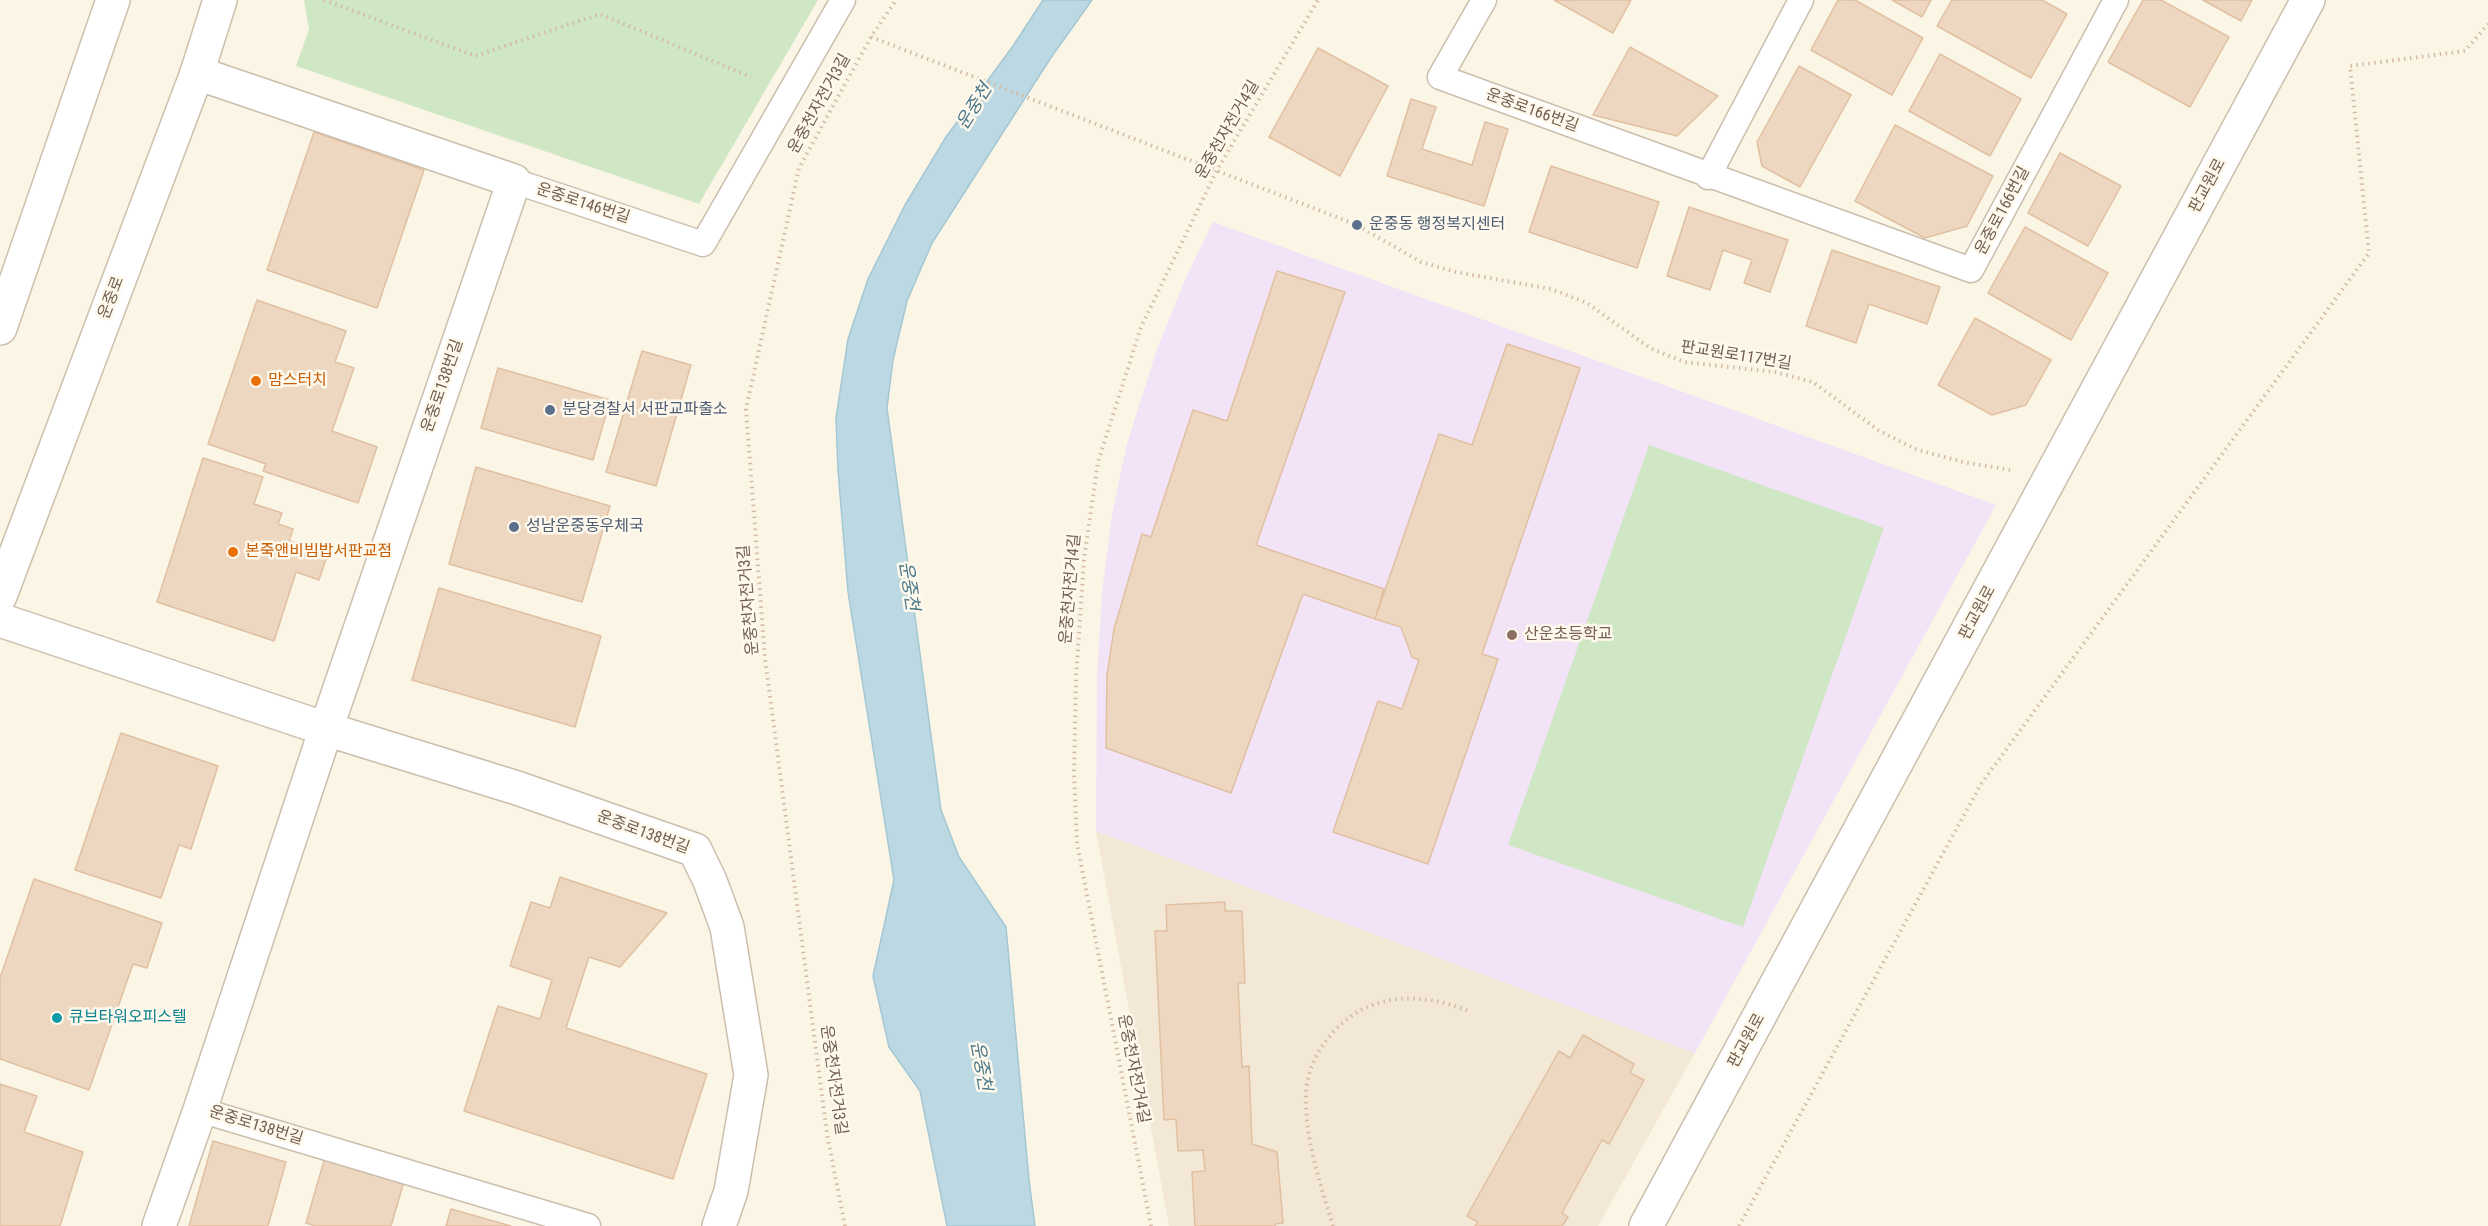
<!DOCTYPE html>
<meta charset="utf-8">
<style>
body{margin:0}
canvas{display:block;background:#fbf5e6}
</style>
<canvas width="2488" height="1226"></canvas>
<script>
const context = document.querySelector('canvas').getContext('2d');
context.lineJoin = 'round';
function fill(path, color) { context.fillStyle = color; context.fill(path, 'evenodd'); }
function trace(path, color, width, dash) { context.strokeStyle = color; context.lineWidth = width; context.lineCap = dash ? 'butt' : 'round'; context.setLineDash(dash || []); context.stroke(path); }
function drawText(font, color, halo, rows, align = 'center') {
  context.font = font + ' "Roboto Condensed","Noto Sans KR",sans-serif'; context.lineWidth = 5; context.setLineDash([]); context.textBaseline = 'middle'; context.strokeStyle = halo; context.fillStyle = color; for (const [text, x, y, turn = 0] of rows) {
    context.save(); context.translate(x, y); context.rotate((+turn || 0) * Math.PI / 180); context.textAlign = isNaN(turn) ? turn : align; if (halo) context.strokeText(text, 0, 0); context.fillText(text, 0, 0); context.restore();
  }
}
fill(new Path2D(`
 M 1096,831 L 1695,1053 L 1598,1226 L 1169,1226 Z`), '#f2e8d5');
fill(new Path2D(`
 M 1213,222 L 1996,505 L 1695,1053 L 1096,831 L 1097,676 L 1102,593 L 1112,514 L 1127,444 L 1157,349 L 1185,280 Z`), '#f2e3f7');
fill(new Path2D(`
 M 304,0 L 818,0 L 699,204 L 296,66 L 309,29 Z
 M 1649,445 L 1884,528 L 1743,927 L 1508,845 Z`), '#d0e7c6');
const water = new Path2D(`
 M 1043,0 L 1092,0 L 1052,56 L 932,243 L 907,301 L 893,360 L 887,408 L 941,810 L 959,857 L 1006,927 L 1029,1180 L 1035,1226 L 947,1226 L 920,1091 L 889,1047 L 873,976 L 894,880 L 848,592 L 838,470 L 836,418 L 848,339 L 868,279 L 905,205 L 946,137 L 1013,46 Z`);
fill(water, '#bcd9e3');
trace(water, '#a3c7d4', 1.5);
const building = new Path2D(`
 M 1554,0 L 1631,0 L 1613,33 Z
 M 1838,0 L 1855,0 L 1923,38 L 1892,95 L 1811,50 Z
 M 1892,0 L 1931,0 L 1922,17 Z
 M 1952,0 L 2042,0 L 2067,14 L 2031,78 L 1937,26 Z
 M 2143,0 L 2161,0 L 2229,37 L 2190,107 L 2108,62 Z
 M 2203,0 L 2252,0 L 2241,21 Z
 M 1630,47 L 1718,96 L 1677,136 L 1593,115 Z
 M 1318,48 L 1388,86 L 1340,176 L 1269,137 Z
 M 1940,54 L 2021,99 L 1990,156 L 1909,111 Z
 M 1799,66 L 1851,95 L 1800,187 L 1762,166 L 1757,142 Z
 M 1411,99 L 1436,107 L 1422,149 L 1472,165 L 1485,122 L 1508,129 L 1484,206 L 1387,176 Z
 M 1895,125 L 1993,176 L 1967,226 L 1925,238 L 1855,201 Z
 M 314,132 L 424,170 L 377,308 L 267,270 Z
 M 2060,153 L 2121,186 L 2088,246 L 2028,213 Z
 M 1551,166 L 1659,202 L 1637,268 L 1529,232 Z
 M 1689,207 L 1788,240 L 1770,292 L 1744,283 L 1752,260 L 1723,250 L 1710,290 L 1667,276 Z
 M 2025,227 L 2108,273 L 2071,340 L 1988,293 Z
 M 1832,250 L 1940,287 L 1927,324 L 1869,304 L 1856,343 L 1806,326 Z
 M 1277,271 L 1345,292 L 1256,545 L 1384,589 L 1375,619 L 1303,594 L 1231,793 L 1106,748 L 1107,675 L 1114,629 L 1142,534 L 1151,537 L 1193,410 L 1227,421 Z
 M 257,300 L 346,331 L 335,362 L 354,368 L 332,431 L 377,447 L 358,503 L 263,471 L 266,464 L 208,444 Z
 M 1975,318 L 2051,360 L 2026,405 L 1992,415 L 1938,385 Z
 M 1507,344 L 1580,368 L 1482,654 L 1498,659 L 1428,864 L 1333,832 L 1378,701 L 1402,709 L 1419,660 L 1412,657 L 1401,627 L 1375,619 L 1439,434 L 1472,445 Z
 M 642,351 L 691,365 L 656,486 L 606,472 Z
 M 498,368 L 610,400 L 593,460 L 481,428 Z
 M 203,458 L 263,477 L 254,504 L 282,513 L 278,524 L 293,529 L 289,541 L 328,553 L 319,580 L 296,572 L 274,641 L 157,602 Z
 M 476,467 L 610,506 L 582,602 L 449,564 Z
 M 439,588 L 601,636 L 575,727 L 412,680 Z
 M 121,733 L 218,766 L 191,849 L 179,845 L 161,898 L 75,870 Z
 M 560,877 L 667,913 L 620,967 L 589,957 L 566,1028 L 707,1074 L 673,1179 L 464,1111 L 498,1006 L 540,1019 L 552,980 L 510,966 L 531,902 L 550,908 Z
 M 34,879 L 162,923 L 147,968 L 133,964 L 89,1090 L 0,1059 L 0,978 Z
 M 1225,902 L 1225,911 L 1242,911 L 1245,983 L 1238,983 L 1242,1067 L 1249,1066 L 1252,1144 L 1277,1152 L 1283,1223 L 1275,1224 L 1275,1226 L 1195,1226 L 1192,1172 L 1205,1171 L 1203,1150 L 1178,1151 L 1176,1119 L 1164,1120 L 1155,931 L 1167,931 L 1166,905 Z
 M 1583,1035 L 1634,1064 L 1630,1073 L 1644,1080 L 1609,1144 L 1602,1140 L 1562,1213 L 1568,1217 L 1562,1226 L 1475,1226 L 1478,1222 L 1467,1216 L 1559,1051 L 1570,1058 Z
 M 0,1084 L 37,1096 L 24,1132 L 83,1152 L 60,1226 L 0,1226 Z
 M 213,1141 L 286,1162 L 268,1226 L 189,1226 Z
 M 326,1154 L 405,1178 L 391,1226 L 315,1226 L 306,1223 Z
 M 451,1209 L 511,1226 L 446,1226 Z`);
fill(building, '#eed7c0');
trace(building, '#e0c0a1', 1.5);
const service = new Path2D(`
 M 1484,0 L 1440,77 L 1971,270 L 2116,0
 M 1708,177 L 1801,0
 M 514,181 L 703,244 L 843,0
 M 200,1110 L 588,1226`);
const minor = new Path2D(`
 M 0,620 L 326,729 L 517,788 L 695,850 L 710,881 L 727,927 L 751,1075 L 731,1191 L 719,1226
 M 159,1226 L 200,1110 L 326,729 L 514,181 L 197,73
 M 1646,1226 L 2308,0`);
const secondary = new Path2D(`
 M 0,328 L 113,0
 M 0,596 L 197,73 L 220,0`);
trace(service, '#ccbead', 27);
trace(minor, '#ccbead', 36);
trace(secondary, '#cebfab', 36);
trace(new Path2D(`
 M 324,0 L 475,56 L 600,14 L 751,77
 M 871,37 L 1357,225 L 1421,262 L 1456,272 L 1551,289 L 1587,303 L 1650,348 L 1684,362 L 1775,372 L 1813,382 L 1878,430 L 1915,449 L 1963,462 L 2011,470
 M 845,1226 L 827,1134 L 765,658 L 746,409 L 799,168 L 871,37 L 896,0
 M 1151,1226 L 1077,843 L 1074,774 L 1076,678 L 1084,559 L 1098,462 L 1141,327 L 1217,170 L 1318,0
 M 1333,1226 C 1321,1186 1306,1143 1306,1100 C 1305,1079 1313,1058 1326,1041 C 1362,992 1418,990 1471,1012
 M 1739,1226 L 1981,784 L 2369,253 L 2350,66 L 2465,51 L 2488,24`), '#d3bba3', 4, [1.5, 4.5]);
trace(service, '#fff', 24);
trace(minor, '#fff', 33);
trace(secondary, '#fff', 33);
for (const [x, y, r, color] of [
 [1357,225,6,"#5c6f8a"],
 [256,381,6,"#e8710a"],
 [550,410,6,"#5c6f8a"],
 [514,527,6,"#5c6f8a"],
 [233,552,6,"#e8710a"],
 [1512,635,6,"#8d6e63"],
 [57,1018,6,"#0f9aa8"]
]) { const dot = new Path2D(); dot.arc(x, y, r, 0, 2 * Math.PI); context.fillStyle = color; context.fill(dot); trace(dot, '#fef9ec', 2); }
drawText('16px', '#725e4d', '#fef9ec', [
 ["운중천자전거3길",820,104,-61],
 ["운중로166번길",1532,111,20],
 ["운중천자전거4길",1228,130,-60],
 ["판교원로",2208,186,-62],
 ["운중로146번길",583,204,18],
 ["운중로166번길",2003,211,-62],
 ["운중로",112,298,-69],
 ["판교원로117번길",1736,356,9],
 ["운중로138번길",443,386,-71],
 ["운중천자전거4길",1071,589,-85],
 ["운중천자전거3길",749,600,-95],
 ["판교원로",1978,613,-62],
 ["운중로138번길",643,833,20],
 ["판교원로",1747,1041,-61],
 ["운중천자전거4길",1133,1069,79],
 ["운중천자전거3길",833,1080,82],
 ["운중로138번길",256,1126,17]
]);
drawText('16px', '#4e5e75', '#fef9ec', [
 ["운중동 행정복지센터",1369,225],
 ["분당경찰서 서판교파출소",562,410],
 ["성남운중동우체국",526,527]
], 'left');
drawText('16px', '#c56008', '#fef9ec', [
 ["맘스터치",268,381],
 ["본죽앤비빔밥서판교점",245,552]
], 'left');
drawText('16px', '#785e54', '#fef9ec', [
 ["산운초등학교",1524,635]
], 'left');
drawText('16px', '#0d838f', '#fef9ec', [
 ["큐브타워오피스텔",69,1018]
], 'left');
drawText('italic 18px', '#4c798b', '#fef9ec', [
 ["운중천",975,107,-58],
 ["운중천",908,586,81],
 ["운중천",980,1066,80]
]);
</script>
